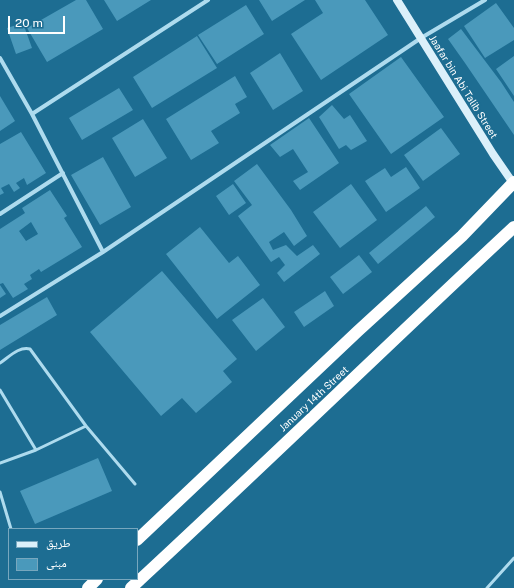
<!DOCTYPE html>
<meta charset="utf-8">
<style>
body{margin:0}
#map{position:relative;width:514px;height:588px;overflow:hidden;background:#1d6d92;font-family:"Public Sans","Noto Naskh Arabic",sans-serif}
canvas{display:block}
.legend{position:absolute;left:8px;top:528px;width:130px;height:52px;box-sizing:border-box;background:#1d6d92;border:1px solid #77a7be;margin:0;padding:5px 7px;list-style:none;font-size:12px;color:#fff}
.legend li{display:flex;align-items:center;gap:8px;height:20px}
.legend b{width:20px;border:1px solid #77a7be}
.scale{position:absolute;left:8px;top:16px;width:57px;height:18px;box-sizing:border-box;border:2px solid #fff;border-top:0;padding-left:5px;font-size:12px;line-height:14px;white-space:nowrap;color:#fff;-webkit-text-stroke:3px #1d6d92;paint-order:stroke}
</style>
<div id="map">
<canvas width="514" height="588"></canvas>
<ul class="legend">
<li><b style="height:5px;background:#dbf0fa"></b>طريق</li>
<li><b style="height:11px;background:#4a99bb"></b>مبنى</li>
</ul>
<div class="scale">20 m</div>
</div>
<script>
const context = document.querySelector('canvas').getContext('2d');
context.lineJoin = 'round';
function fill(path, color) { context.fillStyle = color; context.fill(path, 'evenodd'); }
function trace(path, color, width, dash) { context.strokeStyle = color; context.lineWidth = width; context.lineCap = dash ? 'butt' : 'round'; context.setLineDash(dash || []); context.stroke(path); }
function drawText(font, color, halo, rows, align = 'center') {
  context.font = font + ' "Public Sans",sans-serif'; context.lineWidth = 4; context.setLineDash([]); context.textBaseline = 'middle'; context.strokeStyle = halo; context.fillStyle = color; for (const [text, x, y, turn = 0] of rows) {
    context.save(); context.translate(x, y); context.rotate((+turn || 0) * Math.PI / 180); context.textAlign = isNaN(turn) ? turn : align; if (halo) context.strokeText(text, 0, 0); context.fillText(text, 0, 0); context.restore();
  }
}
fill(new Path2D(`
 M 76,0 L 86,0 L 103,29 L 47,62 L 27,28 Z
 M 104,0 L 151,0 L 117,21 Z
 M 259,0 L 305,0 L 272,21 Z
 M 315,0 L 365,0 L 388,35 L 321,80 L 291,34 L 323,13 Z
 M 496,3 L 514,28 L 514,40 L 485,58 L 464,26 Z
 M 246,5 L 264,34 L 217,64 L 198,35 Z
 M 23,23 L 32,48 L 16,54 L 7,28 Z
 M 461,29 L 501,82 L 514,102 L 514,135 L 465,63 L 448,39 Z
 M 197,36 L 217,68 L 152,108 L 133,77 Z
 M 280,53 L 303,91 L 273,110 L 250,73 Z
 M 514,56 L 514,96 L 496,69 Z
 M 401,57 L 444,117 L 391,154 L 349,94 Z
 M 235,76 L 247,97 L 235,104 L 240,113 L 211,131 L 219,143 L 191,160 L 166,119 Z
 M 119,88 L 133,110 L 82,140 L 69,118 Z
 M 0,96 L 15,121 L 0,131 Z
 M 332,105 L 344,119 L 350,115 L 367,141 L 351,150 L 346,145 L 339,149 L 319,117 Z
 M 309,118 L 339,163 L 300,190 L 293,181 L 308,172 L 293,149 L 280,157 L 270,145 Z
 M 143,119 L 167,158 L 135,177 L 112,138 Z
 M 441,128 L 460,154 L 423,181 L 404,155 Z
 M 21,132 L 46,173 L 27,185 L 24,178 L 16,183 L 20,188 L 14,192 L 9,184 L 1,188 L 4,193 L 0,195 L 0,144 Z
 M 103,157 L 131,207 L 100,225 L 71,175 Z
 M 257,164 L 291,210 L 307,236 L 294,246 L 284,232 L 269,242 L 273,250 L 286,245 L 297,256 L 313,245 L 320,254 L 284,282 L 277,273 L 285,265 L 279,257 L 271,262 L 238,216 L 252,205 L 234,181 Z
 M 406,167 L 420,188 L 386,212 L 365,181 L 385,168 L 391,177 Z
 M 233,184 L 246,203 L 229,215 L 216,196 Z
 M 351,184 L 377,220 L 340,248 L 313,212 Z
 M 50,190 L 67,216 L 64,218 L 82,247 L 41,272 L 39,269 L 30,275 L 32,279 L 24,284 L 28,289 L 13,298 L 3,283 L 0,284 L 0,229 L 25,213 L 22,208 ZM 31,222 L 38,234 L 26,241 L 19,231 Z
 M 426,206 L 435,217 L 378,264 L 369,253 Z
 M 200,227 L 229,263 L 238,256 L 260,285 L 217,319 L 166,254 Z
 M 359,255 L 372,272 L 343,294 L 330,277 Z
 M 162,271 L 237,359 L 223,371 L 232,382 L 196,413 L 182,398 L 161,416 L 90,332 Z
 M 0,285 L 6,294 L 0,298 Z
 M 325,291 L 334,306 L 304,327 L 294,312 Z
 M 47,297 L 57,315 L 0,350 L 0,325 Z
 M 263,298 L 285,327 L 256,351 L 232,320 Z
 M 98,458 L 112,491 L 35,524 L 20,491 Z`), '#4a99bb');
trace(new Path2D(`
 M 0,363 C 9,357 19,346 30,349 L 86,426 L 36,450 L 0,463
 M 0,390 L 36,450
 M 86,426 L 135,484
 M 0,492 L 11,529
 M 487,588 L 514,558`), '#aedbee', 3);
trace(new Path2D(`
 M 0,58 L 32,114 L 103,252
 M 32,114 L 208,0
 M 0,214 L 63,173
 M 0,316 L 103,252 L 421,38 L 485,0`), '#aedbee', 4);
trace(new Path2D(`
 M 397,0 L 493,154 L 513,183`), '#dbf0fa', 8);
trace(new Path2D(`
 M 137,540 L 358,331 L 462,236 L 514,182
 M 88,588 L 97,579
 M 131,588 C 260,469 385,347 514,227`), '#fff', 12);
drawText('10px', '#fff', '#1d6d92', [
 ["Jaafar bin Abi Talib Street",463,87,58],
 ["January 14th Street",314,399,-43]
]);
</script>
